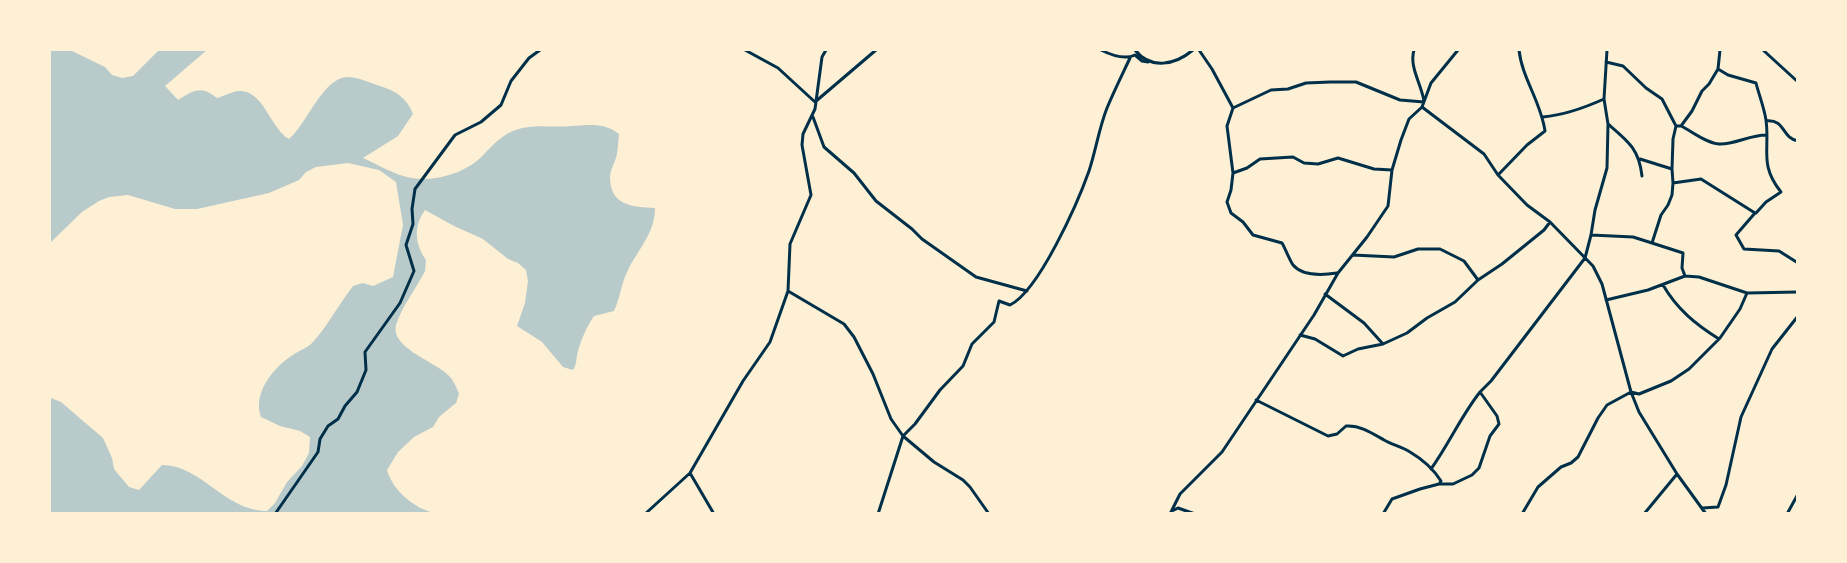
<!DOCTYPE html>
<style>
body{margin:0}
#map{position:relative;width:1847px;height:563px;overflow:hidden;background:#fdf0d5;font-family:"Noto Sans",sans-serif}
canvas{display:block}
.frame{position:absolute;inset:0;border:51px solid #fdf0d5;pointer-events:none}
</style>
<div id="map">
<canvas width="1847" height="563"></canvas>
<div class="frame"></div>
</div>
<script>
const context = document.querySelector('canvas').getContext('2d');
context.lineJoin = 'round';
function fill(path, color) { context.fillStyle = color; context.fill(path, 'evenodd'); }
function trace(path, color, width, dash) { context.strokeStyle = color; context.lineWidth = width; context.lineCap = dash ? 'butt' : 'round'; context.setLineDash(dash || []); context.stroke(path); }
fill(new Path2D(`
 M 50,50 L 70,50 L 105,67 L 112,75 L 122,78 L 133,76 L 159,50 L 207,50 L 165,86 L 178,100 C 194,90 201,85 217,98 C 224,96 233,91 240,91 C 264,91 270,128 289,139 C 307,124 323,77 348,77 C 358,77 370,83 380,86 C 396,91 407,98 413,114 L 398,136 L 363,158 C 391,171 405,182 436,178 C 450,176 468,169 478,160 C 489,150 498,137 513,131 C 532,123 552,128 571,126 C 589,125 604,122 619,134 C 618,142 618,151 616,158 C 614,164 610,171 610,177 C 610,206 633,207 655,208 C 655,234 637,250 627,272 C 621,285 620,298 614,311 L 594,316 C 587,326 581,340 578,351 C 576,358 577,364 573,370 L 563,367 L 542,342 L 517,326 L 525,303 L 528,281 L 526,270 L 518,263 L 508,259 L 483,239 L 454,226 L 425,210 C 413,227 415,244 426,260 L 425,271 C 416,289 402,306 396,325 C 390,347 433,361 447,374 C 453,379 456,386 459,394 L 456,403 L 439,417 L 433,427 L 414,437 L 398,452 L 387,470 C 393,491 414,508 434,513 L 50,513 L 51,398 L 61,402 L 103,438 L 112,458 L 114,469 L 129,487 L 139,490 L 162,465 C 202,465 224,511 267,511 L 275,503 L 287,482 L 302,466 L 309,453 L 310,437 L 300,431 L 280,426 L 261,417 C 252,392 275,365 296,353 C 302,349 307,348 312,343 C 327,327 339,304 353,286 L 363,283 L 373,286 L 393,277 L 403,225 L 396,182 L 379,170 L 348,163 L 316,167 L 306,172 L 299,180 L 269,193 L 197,209 L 175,209 L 128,195 L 109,197 L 99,201 L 82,212 L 50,243 Z`), '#b9caca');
trace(new Path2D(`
 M 745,50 L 778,68 L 815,102 L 876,50
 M 1101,50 C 1111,55 1125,60 1135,55 L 1142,61 L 1148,62
 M 1135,50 C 1151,70 1175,65 1193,50
 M 1199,50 L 1212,69 L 1233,108 L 1271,90 L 1288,89 L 1306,83 L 1330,82 L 1356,82 L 1400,100 L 1424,102
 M 1414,50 C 1409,67 1421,83 1424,101
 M 1519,50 C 1522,78 1541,102 1545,131 L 1527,145 L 1498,175 L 1527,205 L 1550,222 L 1593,266 L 1602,284 L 1631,392 L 1639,412 L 1677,474 L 1706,514
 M 1763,50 L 1798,82
 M 1718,69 L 1728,75 L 1756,83 C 1759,95 1764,107 1766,120 C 1770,149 1759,165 1781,192 L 1766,202 L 1756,213
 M 1422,107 L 1484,154 L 1498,175
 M 1233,108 L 1227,126 L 1233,173 L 1231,190 L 1227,202 L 1231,213 L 1243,222 L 1253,235 L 1282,243 C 1286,250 1289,259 1293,265 C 1303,277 1324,275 1337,273
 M 813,117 L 824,147 L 854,173 L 876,201 L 912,229 L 922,239 L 976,277 L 1027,291
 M 1543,117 C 1565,115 1584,108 1604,99
 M 1766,121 C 1786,119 1781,138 1798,141
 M 1608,124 C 1628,141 1639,149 1642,176
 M 1676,126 L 1681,126 L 1692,111 L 1702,91 L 1709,84 L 1718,69 L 1720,50
 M 1681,126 C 1693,132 1706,143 1719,144 C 1733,145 1750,135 1766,135
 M 1640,159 L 1672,169
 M 1233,173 L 1247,168 L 1260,159 L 1293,157 L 1304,163 L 1318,164 L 1338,158 L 1374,169 L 1392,170
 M 1673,183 L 1701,179 L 1755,213 L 1736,235 L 1744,249 L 1779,251 L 1798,263
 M 1591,235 L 1633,237 L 1652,243 L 1661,215 L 1668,205 L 1672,195 L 1673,183 L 1672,169 L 1673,139 L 1676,126 L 1662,99 L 1646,88 L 1623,66 L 1606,62
 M 1652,243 L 1683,253 L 1682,268 L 1685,276
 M 1353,255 L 1394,257 L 1418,249 L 1440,249 L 1464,261 L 1478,280
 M 1663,285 C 1677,309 1695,324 1719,339
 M 788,291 L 844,324 L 854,337 L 873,374 L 891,419 L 903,436 L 934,462 L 963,480 L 970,487 L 989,514
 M 1325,294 L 1364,323 L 1383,344
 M 1606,300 L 1648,290 L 1685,276 L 1699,277 L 1747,293 L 1798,292
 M 1300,335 L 1315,339 L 1343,356 L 1358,349 L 1383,344 L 1407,333 L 1427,318 L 1455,302 L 1478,280 L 1502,264 L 1544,230 L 1550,222
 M 1256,400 L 1328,436 L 1337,434 L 1346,426 C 1360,425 1372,433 1384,440 C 1393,445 1402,447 1410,452 C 1422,459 1434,470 1441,481 L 1439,484
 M 1431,469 C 1449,444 1461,416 1480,392
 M 690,473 L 714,514
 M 1702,508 L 1718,507 L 1726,485 L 1741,417 L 1772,349 L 1798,316
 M 1172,511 L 1178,508 L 1195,514
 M 275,514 L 318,452 L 320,439 L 328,426 L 338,419 L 345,406 L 357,392 L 366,370 L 365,352 L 400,303 L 414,271 L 406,245 L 413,224 L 412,209 L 415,189 L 455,135 L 481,122 L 501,105 L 511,81 L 529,58 L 540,50
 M 645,514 L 690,473 L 743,381 L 770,342 L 788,291 L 790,244 L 811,195 L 802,145 L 803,134 L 815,109 L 822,57 L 826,50
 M 878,514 L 903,436 L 915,424 L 940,390 L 963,366 L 972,344 L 994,322 L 999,301 L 1010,305 C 1039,291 1078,202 1089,171 C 1096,150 1099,128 1107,108 C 1114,91 1122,75 1130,58
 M 1170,514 L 1180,494 L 1222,452 L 1314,315 L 1338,273 L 1367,237 L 1388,206 L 1392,170 L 1401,140 L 1409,119 L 1422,107 L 1431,83 L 1458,50
 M 1383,514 L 1392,499 L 1420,489 L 1439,484 L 1453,484 L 1472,475 L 1479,468 L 1490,436 L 1499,424 L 1497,416 L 1480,392 L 1491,381 L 1585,258 L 1591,235 L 1595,210 L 1607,168 L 1608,124 L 1604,99 L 1607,50
 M 1522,514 L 1538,487 L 1561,467 L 1571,463 L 1578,457 L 1598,418 L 1607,405 L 1631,392 L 1639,394 L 1671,381 L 1689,369 L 1720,338 L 1740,309 L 1747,293
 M 1644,514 L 1677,474
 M 1787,514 L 1798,494`), '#003049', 3);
</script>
